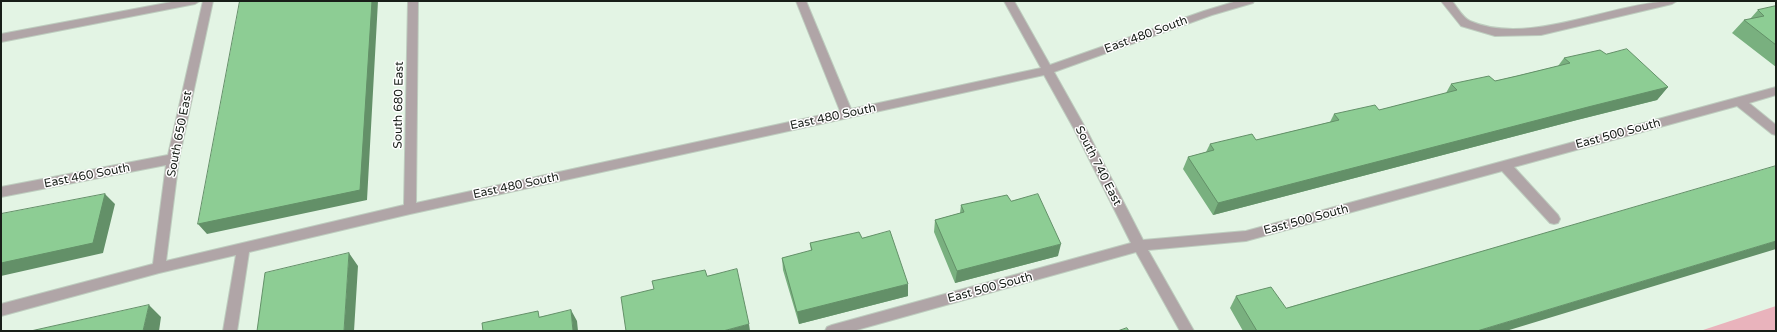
<!DOCTYPE html>
<style>
body{margin:0}
#map{position:relative;width:1777px;height:332px;overflow:hidden;background:#e3f4e4;font-family:"Varela Round",sans-serif}
canvas{display:block}
.frame{position:absolute;inset:0;border:2px solid #181e18;pointer-events:none}
</style>
<div id="map">
<canvas width="1777" height="332"></canvas>
<div class="frame"></div>
</div>
<script>
const context = document.querySelector('canvas').getContext('2d');
context.lineJoin = 'round';
function fill(path, color) { context.fillStyle = color; context.fill(path, 'evenodd'); }
function trace(path, color, width, dash) { context.strokeStyle = color; context.lineWidth = width; context.lineCap = dash ? 'butt' : 'round'; context.setLineDash(dash || []); context.stroke(path); }
function drawText(font, color, halo, rows, align = 'center') {
  context.font = font + ' "Varela Round",sans-serif'; context.lineWidth = 3; context.setLineDash([]); context.textBaseline = 'middle'; context.strokeStyle = halo; context.fillStyle = color; for (const [text, x, y, turn = 0] of rows) {
    context.save(); context.translate(x, y); context.rotate((+turn || 0) * Math.PI / 180); context.textAlign = isNaN(turn) ? turn : align; if (halo) context.strokeText(text, 0, 0); context.fillText(text, 0, 0); context.restore();
  }
}
fill(new Path2D(`
 M 1776,306 L 1776,331 L 1700,331 Z`), '#e9b3bc');
const minor = new Path2D(`
 M 177,1 L 200,1 L 195,4 L 1,42 L 1,34 Z
 M 203,1 L 213,1 L 179,159 L 166,261 L 404,205 L 408,1 L 418,1 L 416,203 L 840,111 L 796,1 L 806,1 L 851,109 L 1041,68 L 1004,1 L 1014,1 L 1050,65 L 1204,11 L 1237,1 L 1254,1 L 1253,3 L 1212,15 L 1054,72 L 1086,129 L 1143,240 L 1246,231 L 1776,87 L 1776,95 L 1749,103 L 1776,125 L 1776,135 L 1772,134 L 1737,106 L 1514,167 L 1558,215 L 1560,219 L 1558,223 L 1554,224 L 1550,223 L 1502,171 L 1246,241 L 1148,250 L 1194,331 L 1180,331 L 1136,252 L 853,331 L 825,331 L 827,327 L 832,325 L 1131,243 L 1074,129 L 1044,75 L 410,214 L 249,252 L 237,331 L 223,331 L 236,255 L 159,273 L 1,316 L 1,304 L 153,264 L 166,165 L 1,197 L 1,187 L 168,155 Z
 M 1441,1 L 1452,1 C 1457,7 1463,18 1470,21 C 1530,47 1614,1 1677,1 L 1672,4 L 1541,35 L 1495,36 L 1461,26 Z`);
trace(minor, '#becdbf', 2);
fill(minor, '#b0a5a7');
fill(new Path2D(`
 M 1776,6 L 1776,67 L 1732,33 L 1744,20 L 1750,19 L 1758,10 Z
 M 1606,54 L 1668,87 L 1657,100 L 1577,120 L 1213,215 L 1183,169 L 1188,157 L 1206,152 L 1210,144 L 1256,140 L 1330,122 L 1334,114 L 1379,110 L 1446,93 L 1451,84 L 1495,81 L 1558,66 L 1564,58 Z
 M 1011,201 L 1058,256 L 955,283 L 934,232 L 935,220 L 960,213 L 961,205 Z
 M 862,238 L 908,296 L 799,324 L 783,270 L 782,258 L 811,251 L 810,243 Z
 M 1236,296 L 1286,308 L 1506,331 L 1243,331 L 1230,308 Z`), '#79b07f');
fill(new Path2D(`
 M 372,1 L 378,1 L 367,200 L 207,234 L 198,224 Z
 M 1668,87 L 1657,100 L 1577,120 L 1213,215 L 1218,203 L 1588,107 Z
 M 105,194 L 115,204 L 103,253 L 1,276 L 1,263 Z
 M 1776,241 L 1776,249 L 1506,331 L 1477,331 Z
 M 1061,244 L 1058,256 L 955,283 L 957,271 Z
 M 349,253 L 358,266 L 354,331 L 344,331 Z
 M 908,284 L 908,296 L 799,324 L 797,312 Z
 M 149,305 L 161,317 L 159,331 L 143,331 Z
 M 571,310 L 577,321 L 578,331 L 573,331 Z
 M 749,324 L 750,331 L 723,331 Z`), '#639068');
const building = new Path2D(`
 M 240,1 L 372,1 L 360,190 L 198,224 Z
 M 1776,6 L 1776,45 L 1744,20 L 1764,16 L 1758,10 Z
 M 1627,49 L 1668,87 L 1588,107 L 1218,203 L 1188,157 L 1214,150 L 1210,144 L 1252,134 L 1256,140 L 1339,120 L 1334,114 L 1375,105 L 1379,110 L 1457,90 L 1451,84 L 1489,76 L 1495,81 L 1517,76 L 1570,63 L 1564,58 L 1600,50 L 1606,54 Z
 M 1776,166 L 1776,241 L 1477,331 L 1257,331 L 1236,296 L 1271,287 L 1286,308 Z
 M 105,194 L 93,243 L 1,263 L 1,214 Z
 M 1038,194 L 1061,244 L 957,271 L 935,220 L 964,212 L 961,205 L 1007,195 L 1011,201 Z
 M 890,231 L 908,284 L 797,312 L 782,258 L 812,250 L 810,243 L 859,232 L 862,238 Z
 M 349,253 L 344,331 L 257,331 L 265,273 Z
 M 737,269 L 749,324 L 723,331 L 626,331 L 621,297 L 654,289 L 652,281 L 705,270 L 707,276 Z
 M 149,305 L 143,331 L 31,331 Z
 M 571,310 L 573,331 L 483,331 L 482,323 L 538,311 L 539,317 Z
 M 1127,328 L 1129,331 L 1118,331 Z`);
fill(building, '#8dcd94');
trace(building, '#639068', 1);
drawText('12px', '#181e18', '#fff', [
 ["East 480 South",1146,35,-20],
 ["South 680 East",399,105,-89],
 ["East 480 South",833,117,-12],
 ["South 650 East",180,134,-79],
 ["East 500 South",1618,134,-15],
 ["South 740 East",1098,166,63],
 ["East 460 South",87,176,-11],
 ["East 480 South",516,186,-12],
 ["East 500 South",1306,220,-15],
 ["East 500 South",990,288,-15]
]);
</script>
